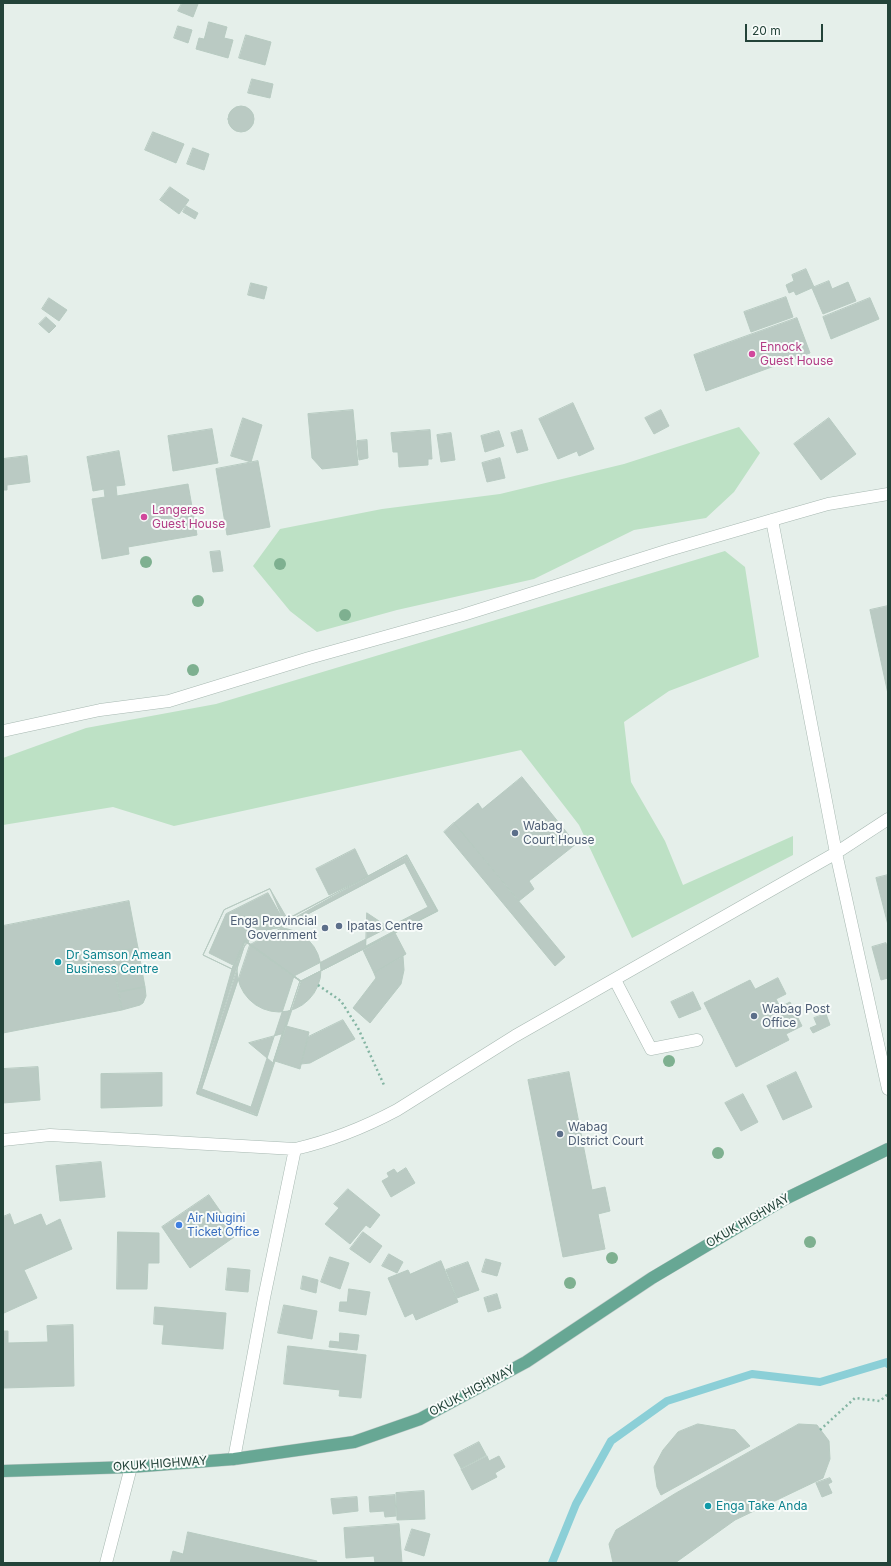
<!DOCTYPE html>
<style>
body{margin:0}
#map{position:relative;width:891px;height:1566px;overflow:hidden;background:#e5efea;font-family:Inter,sans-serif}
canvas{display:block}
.frame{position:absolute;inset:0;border:4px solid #234339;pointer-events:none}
.scale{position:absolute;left:745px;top:24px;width:78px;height:18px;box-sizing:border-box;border:2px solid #234339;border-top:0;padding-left:5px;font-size:12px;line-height:14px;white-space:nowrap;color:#234339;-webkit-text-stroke:3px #f7fbf9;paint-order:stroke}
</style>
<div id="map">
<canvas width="891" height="1566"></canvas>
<div class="frame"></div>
<div class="scale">20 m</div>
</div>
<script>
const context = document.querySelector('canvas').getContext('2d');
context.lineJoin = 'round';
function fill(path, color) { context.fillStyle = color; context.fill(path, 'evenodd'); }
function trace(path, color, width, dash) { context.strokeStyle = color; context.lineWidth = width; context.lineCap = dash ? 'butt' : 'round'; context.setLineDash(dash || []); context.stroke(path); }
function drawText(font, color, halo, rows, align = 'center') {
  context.font = font + ' Inter,sans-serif'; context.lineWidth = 4; context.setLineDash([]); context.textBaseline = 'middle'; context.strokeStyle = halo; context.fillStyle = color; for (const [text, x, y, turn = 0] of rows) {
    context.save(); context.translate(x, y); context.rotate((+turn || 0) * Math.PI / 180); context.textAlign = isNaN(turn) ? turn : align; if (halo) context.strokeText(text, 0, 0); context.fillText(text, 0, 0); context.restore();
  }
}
fill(new Path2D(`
 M 739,427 L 760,453 L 734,492 L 706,518 L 634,530 L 534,579 L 397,610 L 317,632 L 290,611 L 253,566 L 280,529 L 382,509 L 500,494 L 624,464 Z
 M 725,551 L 745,567 L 759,657 L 669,691 L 624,722 L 631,782 L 665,841 L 683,885 L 793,836 L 793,855 L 632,938 L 579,825 L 521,750 L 174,826 L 113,807 L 3,825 L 3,758 L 86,728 L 216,704 Z`), '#bde1c5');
trace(new Path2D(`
 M 552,1563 L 576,1504 L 611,1441 L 667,1401 L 752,1374 L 820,1382 L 887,1362 L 888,1364`), '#8bcfd7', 8);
const building = new Path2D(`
 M 182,3 L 198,4 L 193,17 L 178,11 Z
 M 209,22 L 227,27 L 224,38 L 233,40 L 228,58 L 196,49 L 199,38 L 204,39 Z
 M 178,26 L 192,30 L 188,43 L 174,38 Z
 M 246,35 L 271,42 L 265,65 L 239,58 Z
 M 252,79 L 273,84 L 270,98 L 248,93 Z
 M228 119a13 13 0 1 1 26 0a13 13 0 1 1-26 0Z
 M 153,132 L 184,144 L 176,163 L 145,150 Z
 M 193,148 L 209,154 L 204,170 L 187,164 Z
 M 170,187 L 189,200 L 179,214 L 160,200 Z
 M 186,206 L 198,213 L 195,219 L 183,212 Z
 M 806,269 L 814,287 L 796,295 L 794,291 L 789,293 L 786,285 L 794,281 L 792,275 Z
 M 829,281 L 832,289 L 848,282 L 856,301 L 823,314 L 812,288 Z
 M 251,283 L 267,287 L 264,299 L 248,295 Z
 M 786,297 L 793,317 L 751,332 L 744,312 Z
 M 49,298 L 67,310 L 59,321 L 42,309 Z
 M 870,298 L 879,319 L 831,339 L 823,317 Z
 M 46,317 L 56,326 L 49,333 L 39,324 Z
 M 797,318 L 810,353 L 706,391 L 694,355 Z
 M 573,403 L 594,449 L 579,456 L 577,451 L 558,459 L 539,419 Z
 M 353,410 L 358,465 L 322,469 L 312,458 L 308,414 Z
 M 661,410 L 669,426 L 654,434 L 645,418 Z
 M 243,418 L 262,425 L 251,462 L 231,456 Z
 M 829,418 L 856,454 L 821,480 L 794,444 Z
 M 212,429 L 218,463 L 173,471 L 168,436 Z
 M 430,430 L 432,459 L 428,459 L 428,465 L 399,467 L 398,452 L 393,452 L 391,433 Z
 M 522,430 L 528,450 L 517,453 L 511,433 Z
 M 499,431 L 504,446 L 485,452 L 481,436 Z
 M 451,433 L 455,460 L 441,462 L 437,435 Z
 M 367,440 L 368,458 L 359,460 L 357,441 Z
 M 119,451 L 125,485 L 116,486 L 117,496 L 188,484 L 197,535 L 128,547 L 129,554 L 102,559 L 92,499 L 105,497 L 104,489 L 93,491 L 87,457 Z
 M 27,456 L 30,482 L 7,485 L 7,490 L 3,490 L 3,459 Z
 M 500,458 L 505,478 L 487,482 L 482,463 Z
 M 258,461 L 270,527 L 227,535 L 216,469 Z
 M 220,551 L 223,571 L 213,572 L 210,552 Z
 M 888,606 L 888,694 L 870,610 Z
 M 522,777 L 576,844 L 529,881 L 534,889 L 519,901 L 454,823 L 478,803 L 482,809 Z
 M 454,823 L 565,957 L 555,966 L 444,832 Z
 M 355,849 L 368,876 L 329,895 L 316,869 Z
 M 407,855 L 438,911 L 301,981 L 246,941 L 289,921 Z
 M 406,856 L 437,911 L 301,981 L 246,942 Z
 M 407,856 L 437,911 L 301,981 L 246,941 Z
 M 405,863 L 428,907 L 294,976 L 250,945 Z
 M 888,875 L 888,925 L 876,878 Z
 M 270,889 L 288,920 L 245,941 L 232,969 L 203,955 L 224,910 Z
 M 270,889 L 284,921 L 244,942 L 232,969 L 203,955 L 224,910 Z
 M 268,893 L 284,921 L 245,941 L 233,965 L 209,953 L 226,914 Z
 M 129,901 L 138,948 L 111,953 L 122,1010 L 3,1033 L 3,926 Z
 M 367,913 L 394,931 L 366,946 Z
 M237 970a42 42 0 1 1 84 0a42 42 0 1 1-84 0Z
 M 395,933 L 406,954 L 374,973 L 363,950 Z
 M 245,941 L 300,981 L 256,1114 L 197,1093 Z
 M 245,941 L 300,981 L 256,1115 L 197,1093 L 232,969 Z
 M 246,942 L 301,982 L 257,1116 L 197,1094 Z
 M 886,943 L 888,952 L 888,978 L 881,980 L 872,947 Z
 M 250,945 L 294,976 L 251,1107 L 202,1089 Z
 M 138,948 L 141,965 L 115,971 L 111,953 Z
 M 403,956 L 404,970 L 401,984 L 370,1023 L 353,1008 L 376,978 L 374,973 Z
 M 141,965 L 145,987 L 119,992 L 115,971 Z
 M 778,978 L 786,994 L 776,999 L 780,1007 L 790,1002 L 802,1026 L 786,1034 L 789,1040 L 736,1067 L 704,1003 L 750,980 L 755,989 Z
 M 145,987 L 146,996 L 143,1003 L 140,1005 L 122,1010 L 119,992 Z
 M 693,992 L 701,1009 L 679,1018 L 671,1002 Z
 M 826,1014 L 830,1025 L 813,1033 L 810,1028 L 817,1025 L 814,1018 Z
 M 343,1020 L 355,1039 L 310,1063 L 301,1064 L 308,1037 Z
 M 286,1026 L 309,1032 L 300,1069 L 275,1061 Z
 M 282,1034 L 273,1063 L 249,1043 Z
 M 38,1067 L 40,1100 L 3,1103 L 3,1069 Z
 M 569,1072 L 592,1190 L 605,1187 L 610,1211 L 598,1214 L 605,1249 L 563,1257 L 528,1080 Z
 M 796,1072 L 812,1107 L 783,1120 L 767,1086 Z
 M 162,1073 L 162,1106 L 101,1108 L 101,1074 Z
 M 743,1094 L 758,1122 L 741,1131 L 725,1103 Z
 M 101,1162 L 105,1197 L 60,1201 L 56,1166 Z
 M 406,1168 L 415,1183 L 391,1197 L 382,1181 L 389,1177 L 387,1173 L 394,1169 L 397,1173 Z
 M 348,1189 L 380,1215 L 370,1228 L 366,1225 L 350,1244 L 325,1224 L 339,1208 L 334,1204 Z
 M 209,1195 L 237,1235 L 190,1268 L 162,1227 Z
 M 10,1214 L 14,1225 L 41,1214 L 46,1226 L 60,1219 L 72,1249 L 24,1270 L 37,1298 L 4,1313 L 3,1310 L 3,1217 Z
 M 118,1232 L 159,1233 L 159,1263 L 148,1263 L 147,1289 L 117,1289 Z
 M 363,1232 L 382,1246 L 370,1263 L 350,1249 Z
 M 389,1254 L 403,1262 L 397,1273 L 382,1266 Z
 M 330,1257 L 349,1263 L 340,1289 L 321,1282 Z
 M 486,1259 L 501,1263 L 497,1276 L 482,1272 Z
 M 441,1261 L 458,1302 L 416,1320 L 413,1313 L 405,1317 L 388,1278 L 408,1270 L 410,1274 Z
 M 468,1262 L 479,1290 L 457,1298 L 446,1270 Z
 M 228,1268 L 250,1270 L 248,1292 L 226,1290 Z
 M 303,1276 L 318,1280 L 316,1293 L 301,1289 Z
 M 349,1289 L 370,1292 L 366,1315 L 339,1311 L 340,1302 L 347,1302 Z
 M 497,1294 L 501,1308 L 488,1312 L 484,1298 Z
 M 284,1305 L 317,1311 L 312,1339 L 278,1333 Z
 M 155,1307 L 226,1313 L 223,1349 L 162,1344 L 164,1325 L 154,1324 Z
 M 73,1325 L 74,1386 L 3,1388 L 3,1331 L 8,1331 L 8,1343 L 48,1342 L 47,1326 Z
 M 340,1333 L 359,1335 L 357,1350 L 329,1347 L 330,1341 L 339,1342 Z
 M 288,1346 L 366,1355 L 361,1398 L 339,1396 L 340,1390 L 284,1384 Z
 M 698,1424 L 735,1430 L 750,1446 L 661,1495 L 657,1487 L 654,1467 L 663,1450 L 678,1432 Z
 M 799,1424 L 817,1425 L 829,1441 L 830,1459 L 823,1478 L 735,1520 L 675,1563 L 613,1563 L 609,1544 L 616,1530 L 676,1493 Z
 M 479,1442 L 486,1455 L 461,1468 L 454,1455 Z
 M 487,1456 L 489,1461 L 499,1456 L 505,1467 L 495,1473 L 497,1477 L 472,1490 L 461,1469 Z
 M 830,1478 L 832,1482 L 828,1484 L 832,1493 L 822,1497 L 816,1483 Z
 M 424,1491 L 425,1519 L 397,1520 L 396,1493 Z
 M 395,1495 L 396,1516 L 385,1517 L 384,1511 L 370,1512 L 369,1497 Z
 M 357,1497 L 358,1511 L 333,1514 L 331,1499 Z
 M 399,1524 L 402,1563 L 375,1563 L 374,1556 L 346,1558 L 344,1528 Z
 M 412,1529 L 430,1534 L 424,1556 L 405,1550 Z
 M 188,1532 L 317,1561 L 316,1563 L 170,1563 L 173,1551 L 183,1554 Z`);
fill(building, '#bacac3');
trace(building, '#b7cac1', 1);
const service = new Path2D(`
 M 615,980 L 651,1049 L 697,1040`);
const minor = new Path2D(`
 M 772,520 L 836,853 L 888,1089
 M 3,731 L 100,710 L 169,701 L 309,658 L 463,615 L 669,550 L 772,520 L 828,504 L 888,494
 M 3,1140 L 50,1135 L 295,1149 C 330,1141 365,1127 397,1110 L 515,1036 L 836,853 L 888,819
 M 234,1459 L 264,1298 L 295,1149
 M 106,1563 L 131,1467`);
const primary = new Path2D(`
 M 3,1471 L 131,1467 L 234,1459 L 354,1442 L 420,1419 L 526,1362 L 652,1278 L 785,1199 L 888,1149`);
trace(service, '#a7b8b1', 13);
trace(minor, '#a7b8b1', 13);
trace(primary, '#c1cac8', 13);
trace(new Path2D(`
 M 318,985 L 341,1001 L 358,1028 L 384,1085
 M 820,1430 L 855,1398 L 880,1401 L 888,1394`), '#84b5a3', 2.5, [2, 3]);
trace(service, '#fff', 12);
trace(minor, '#fff', 12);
trace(primary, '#67a794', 12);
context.fillStyle = '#7eb090';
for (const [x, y] of [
 [146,562],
 [280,564],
 [198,601],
 [345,615],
 [193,670],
 [669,1061],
 [718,1153],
 [810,1242],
 [612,1258],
 [570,1283]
]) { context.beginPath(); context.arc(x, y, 6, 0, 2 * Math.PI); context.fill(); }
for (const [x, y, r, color] of [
 [752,354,4,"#d1479c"],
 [144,517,4,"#d1479c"],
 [515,833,4,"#5c6f8a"],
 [339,926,4,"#5c6f8a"],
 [325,928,4,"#5c6f8a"],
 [58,962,4,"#0f9aa8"],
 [754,1016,4,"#5c6f8a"],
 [560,1134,4,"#5c6f8a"],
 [179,1225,4,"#3f7fe0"],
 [708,1506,4,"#0f9aa8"]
]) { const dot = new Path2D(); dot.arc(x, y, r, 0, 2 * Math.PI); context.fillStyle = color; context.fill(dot); trace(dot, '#f7fbf9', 1.5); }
drawText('12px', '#b23c85', '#f7fbf9', [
 ["Ennock",760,347],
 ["Guest House",760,361],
 ["Langeres",152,510],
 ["Guest House",152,524]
], 'left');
drawText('12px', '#4e5e75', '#f7fbf9', [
 ["Wabag",523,826],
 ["Court House",523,840],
 ["Enga Provincial",317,921,"right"],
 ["Government",317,935,"right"],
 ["Ipatas Centre",347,926],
 ["Wabag Post",762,1009],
 ["Office",762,1023],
 ["Wabag",568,1127],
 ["DIstrict Court",568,1141]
], 'left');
drawText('12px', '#0d838f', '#f7fbf9', [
 ["Dr Samson Amean",66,955],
 ["Business Centre",66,969],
 ["Enga Take Anda",716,1506]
], 'left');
drawText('12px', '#366cbe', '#f7fbf9', [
 ["Air Niugini",187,1218],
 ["Ticket Office",187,1232]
], 'left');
drawText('12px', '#234339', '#f7fbf9', [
 ["OKUK HIGHWAY",748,1221,-30],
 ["OKUK HIGHWAY",472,1391,-28],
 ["OKUK HIGHWAY",160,1464,-4]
]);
</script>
